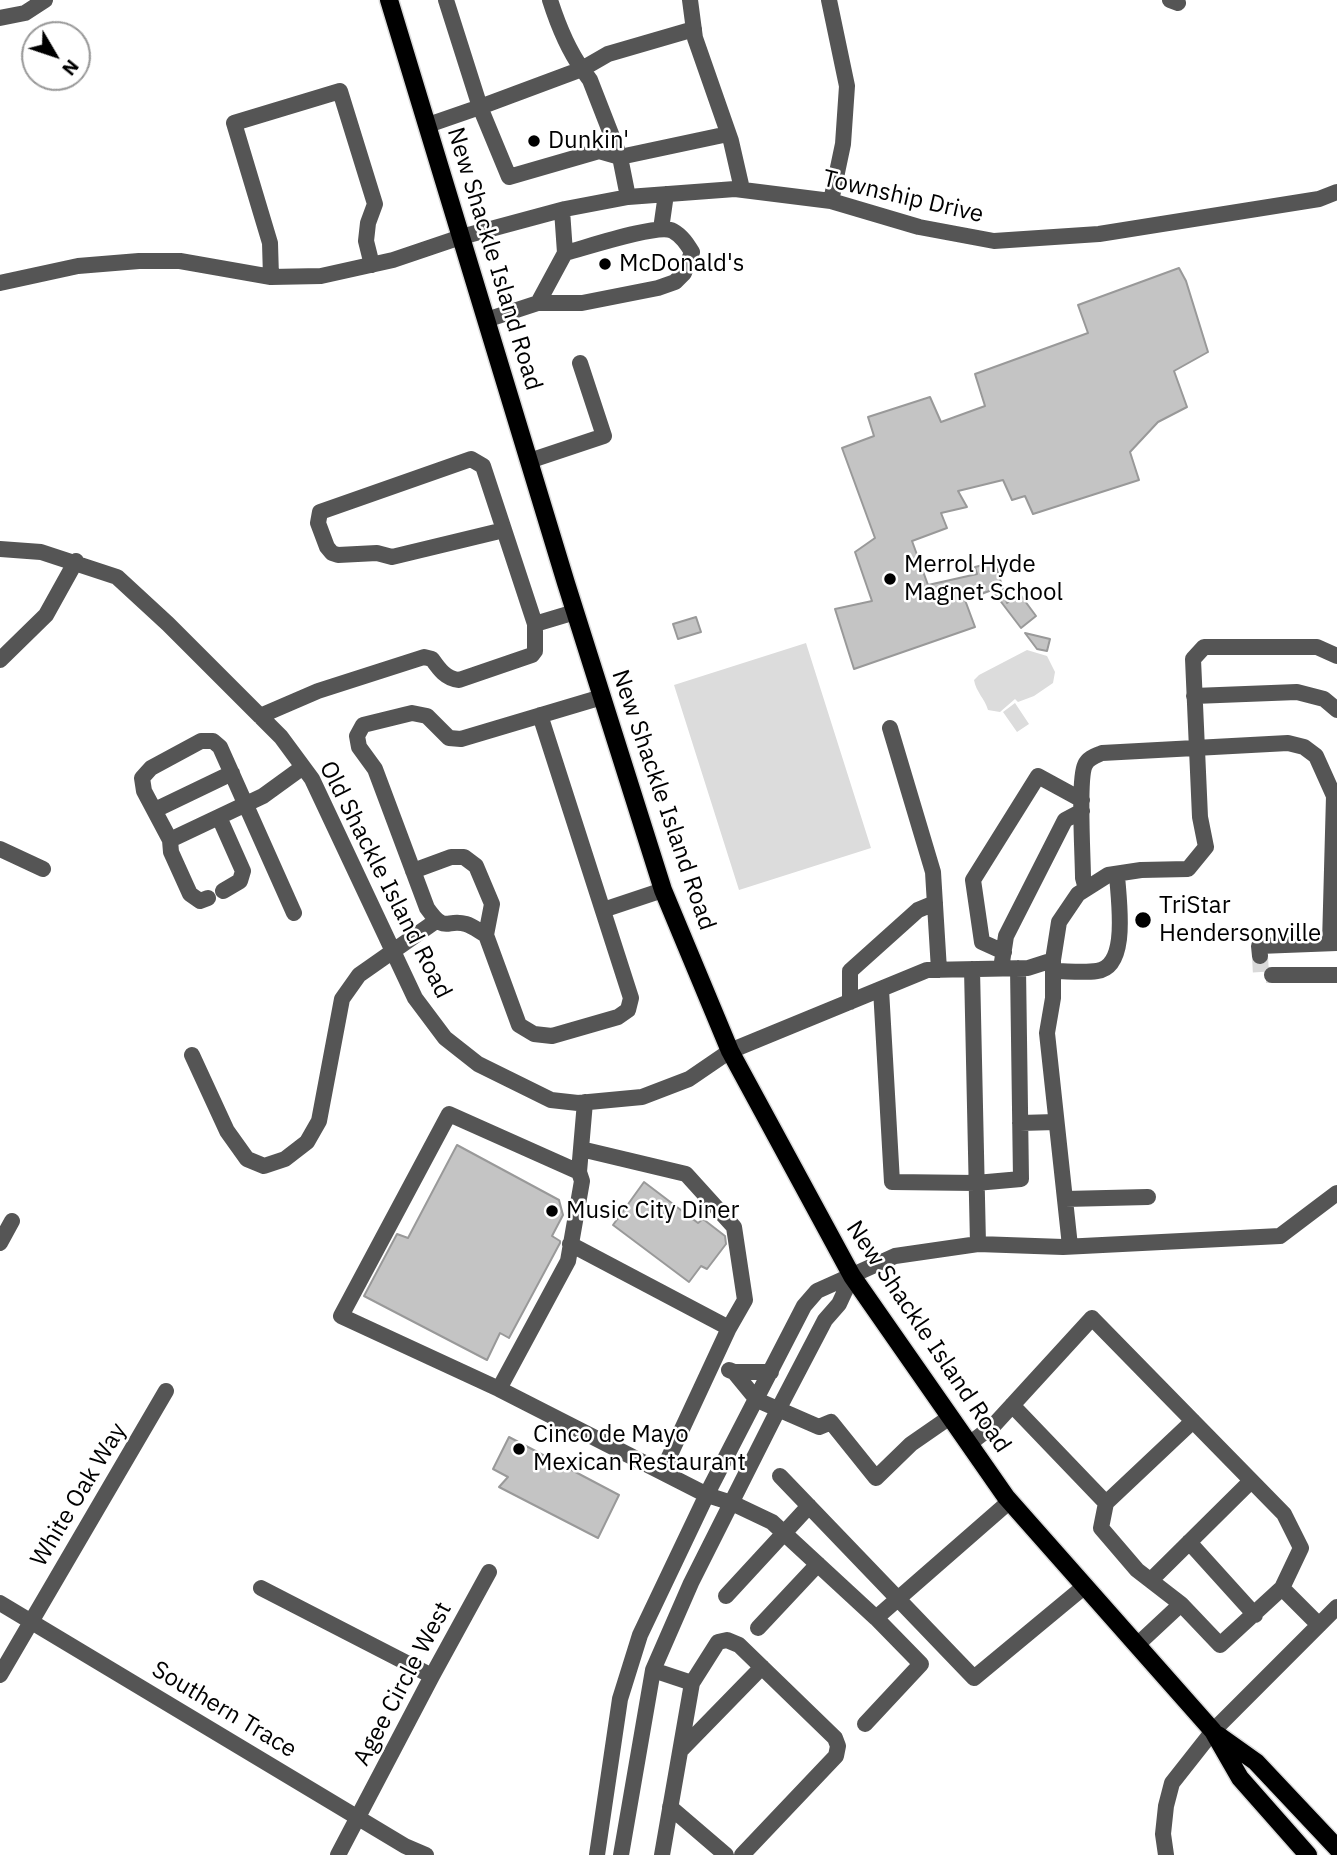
<!DOCTYPE html>
<style>
body{margin:0}
#map{position:relative;width:1337px;height:1855px;overflow:hidden;background:#fff;font-family:"IBM Plex Sans",sans-serif}
canvas{display:block}
.north{position:absolute;left:21px;top:21px;width:70px;height:70px;box-sizing:border-box;background:#fff;border:2px solid #999;border-radius:50%;rotate:129deg;font-size:19px;font-weight:700;line-height:28px;text-align:center;color:#000}
.north::after{content:'';display:block;margin:auto;width:24px;height:32px;background:#000;clip-path:polygon(50% 0,100% 100%,50% 72%,0 100%)}
</style>
<div id="map">
<canvas width="1337" height="1855"></canvas>
<div class="north">N</div>
</div>
<script>
const context = document.querySelector('canvas').getContext('2d');
context.lineJoin = 'round';
function fill(path, color) { context.fillStyle = color; context.fill(path, 'evenodd'); }
function trace(path, color, width, dash) { context.strokeStyle = color; context.lineWidth = width; context.lineCap = dash ? 'butt' : 'round'; context.setLineDash(dash || []); context.stroke(path); }
function drawText(font, color, halo, rows, align = 'center') {
  context.font = font + ' "IBM Plex Sans",sans-serif'; context.lineWidth = 5; context.setLineDash([]); context.textBaseline = 'middle'; context.strokeStyle = halo; context.fillStyle = color; for (const [text, x, y, turn = 0] of rows) {
    context.save(); context.translate(x, y); context.rotate((+turn || 0) * Math.PI / 180); context.textAlign = isNaN(turn) ? turn : align; if (halo) context.strokeText(text, 0, 0); context.fillText(text, 0, 0); context.restore();
  }
}
fill(new Path2D(`
 M 806,643 L 871,848 L 739,890 L 674,685 Z
 M 1027,650 L 1047,656 L 1055,672 L 1053,683 L 1034,696 L 1018,702 L 1015,699 L 1000,712 L 988,710 C 985,699 976,692 974,680 L 979,675 Z
 M 1015,703 L 1029,724 L 1017,732 L 1003,712 Z`), '#dcdcdc');
const building = new Path2D(`
 M 1179,268 L 1186,281 L 1208,352 L 1174,371 L 1187,407 L 1158,422 L 1130,452 L 1139,480 L 1033,514 L 1025,496 L 1012,500 L 1003,480 L 958,491 L 967,507 L 941,513 L 947,528 L 912,541 L 928,585 L 977,574 L 975,567 L 995,562 L 1007,603 L 1019,593 L 1036,616 L 1021,628 L 992,590 L 965,600 L 975,627 L 854,669 L 835,609 L 872,601 L 855,552 L 875,538 L 842,448 L 874,436 L 868,417 L 930,397 L 941,422 L 985,406 L 975,374 L 1088,333 L 1078,305 Z
 M 696,617 L 701,632 L 678,639 L 673,624 Z
 M 1025,633 L 1050,639 L 1047,651 L 1037,649 Z
 M 457,1145 L 559,1200 L 563,1215 L 552,1236 L 560,1241 L 560,1243 L 509,1338 L 500,1333 L 487,1360 L 364,1296 L 397,1234 L 408,1238 Z
 M 644,1182 L 698,1223 L 703,1219 L 725,1236 L 726,1244 L 707,1269 L 701,1266 L 689,1282 L 613,1225 Z
 M 509,1437 L 619,1495 L 598,1538 L 499,1487 L 508,1477 L 493,1469 Z`);
fill(building, '#c4c4c4');
trace(building, '#999', 2);
trace(new Path2D(`
 M 1260,956 L 1261,975 L 1272,975`), '#d9d9d9', 16, [16, 8]);
const major = new Path2D(`
 M 389,0 L 566,583 L 663,890 L 730,1051 L 852,1276 L 1006,1497 L 1213,1731 L 1240,1778 L 1308,1855
 M 1218,1735 L 1256,1762 L 1337,1848`);
trace(major, '#dbdbdb', 21);
trace(new Path2D(`
 M 550,0 C 558,25 567,48 582,69 L 480,107 L 509,177 L 599,151 L 620,157 L 728,134
 M 690,0 L 695,38 L 731,141 L 742,189
 M 829,0 L 847,86 L 843,144 L 831,201
 M 1170,0 L 1178,3
 M 0,18 L 25,13 L 45,0
 M 428,125 L 480,107 L 446,0
 M 628,197 L 620,157 L 590,80 L 582,69 L 608,54 L 694,29
 M 661,229 L 666,194
 M 271,277 L 270,243 L 234,123 L 340,91 L 375,204 L 368,223 L 366,241 L 372,265
 M 0,283 L 78,266 L 139,261 L 180,261 L 271,277 L 321,276 L 393,260 L 461,237 L 565,209 L 628,197 L 735,189 L 831,201 L 919,227 L 994,241 L 1099,234 L 1319,199 L 1337,192
 M 538,303 L 565,253 L 562,210
 M 486,320 L 538,303 L 582,303 L 658,288 L 675,282 L 684,273 L 692,252 C 687,244 682,236 673,231 C 658,223 585,248 565,253
 M 529,461 L 604,436 L 580,363
 M 0,549 L 41,552 L 117,577 L 168,624 L 281,737 L 312,779 L 415,998 L 445,1038 L 478,1064 L 551,1100 L 578,1103 L 642,1097 L 689,1079 L 730,1051 L 927,970 L 1028,968 L 1053,960 L 1059,922 L 1078,894 L 1108,875 L 1141,870 L 1188,869 L 1206,847 L 1200,817 L 1193,659 L 1204,647 L 1317,647 L 1337,656
 M 535,624 L 575,612
 M 0,660 L 46,615 L 76,561
 M 1194,696 L 1297,692 L 1324,699 L 1337,710
 M 540,715 L 631,998 L 628,1010 L 618,1017 L 552,1036 L 534,1034 L 519,1025 L 486,935 C 480,932 473,926 466,924 C 446,918 446,935 427,908 L 375,769 L 359,747 L 357,736 L 363,725 L 412,713 L 427,716 L 449,738 L 461,739 L 602,697
 M 260,716 L 318,691 L 424,657 L 432,659 C 439,669 446,679 459,680 L 532,655 L 535,651 L 535,624 L 483,466 L 471,459 L 320,512 L 318,523 L 327,547 L 332,553 L 338,555 L 377,553 L 392,557 L 504,530
 M 890,728 L 933,872 L 939,970
 M 155,810 L 232,773
 M 219,817 L 243,871 L 240,881 L 223,891
 M 170,840 L 263,796 L 303,767
 M 0,849 L 43,869
 M 413,871 L 451,857 L 464,857 L 476,866 L 492,904 L 486,935
 M 1086,889 L 1083,878 C 1083,858 1078,779 1085,765 C 1088,758 1095,756 1102,753 L 1288,743 L 1304,747 L 1316,756 L 1334,796 L 1330,943
 M 208,898 L 200,901 L 190,894 L 171,852 L 170,840 L 144,791 L 142,778 L 151,768 L 201,741 L 213,741 L 220,747 L 294,913
 M 603,910 L 663,890
 M 1004,952 L 982,942 L 973,880 L 1038,776 L 1082,800
 M 1260,956 L 1259,946 L 1337,943
 M 1053,960 L 1053,998 L 1047,1033 L 1070,1246
 M 1002,962 L 1006,936 L 1065,820 L 1082,811
 M 972,969 L 978,1244
 M 1053,971 C 1067,971 1083,973 1097,971 C 1130,967 1118,898 1117,874
 M 1272,975 L 1337,975
 M 881,989 L 892,1182 L 976,1183 L 1021,1179 L 1018,968
 M 850,1002 L 850,971 L 918,910 L 935,903
 M 192,1055 L 227,1131 L 247,1159 L 264,1166 L 285,1159 L 307,1142 L 319,1121 L 342,999 L 359,975 L 436,921
 M 585,1102 L 579,1172 L 582,1181 L 568,1261 L 499,1389 L 707,1495 L 732,1503 L 772,1522 L 876,1618 L 1010,1501
 M 1020,1123 L 1056,1122
 M 581,1149 L 686,1174 L 734,1227 L 745,1300 L 729,1328 L 662,1472
 M 1065,1199 L 1148,1197
 M 0,1243 L 12,1221
 M 570,1244 L 729,1328
 M 729,1370 L 734,1372 L 771,1372
 M 734,1372 L 757,1400 L 819,1427 L 831,1422 L 876,1478 L 911,1444 L 950,1417
 M 499,1389 L 341,1316 L 449,1114 L 579,1172
 M 1012,1405 L 1106,1503 L 1101,1528 L 1137,1570 L 1181,1604
 M 969,1444 L 994,1425 L 1092,1318 L 1284,1514 L 1301,1548 L 1282,1588
 M 780,1476 L 974,1678 L 1085,1586
 M 1106,1503 L 1193,1421
 M 1189,1542 L 1255,1615
 M 1151,1580 L 1251,1481
 M 261,1588 L 432,1676
 M 726,1596 L 809,1506
 M 0,1603 L 405,1846 L 426,1855
 M 758,1628 L 818,1564
 M 1137,1645 L 1181,1604 L 1220,1645 L 1282,1588 L 1319,1625
 M 653,1670 L 692,1683 L 718,1642 L 727,1640 L 739,1645 L 835,1738 L 838,1746 L 836,1756 L 742,1855
 M 0,1675 L 166,1391
 M 865,1724 L 921,1664 L 876,1618
 M 681,1750 L 762,1667
 M 670,1807 L 726,1855
 M 338,1855 L 432,1676 L 489,1572
 M 597,1855 L 620,1699 L 640,1635 L 710,1488 L 804,1306 L 817,1291 L 895,1256 L 978,1244 L 1063,1247 L 1280,1236 L 1337,1193
 M 621,1855 L 653,1670 L 691,1583 L 778,1410 L 825,1320 L 839,1304 L 852,1276
 M 662,1855 L 692,1683
 M 1166,1855 L 1163,1834 L 1166,1806 L 1172,1783 L 1213,1731 L 1337,1607`), '#555', 16);
trace(major, '#000', 18);
for (const [x, y, r, color] of [
 [534,141,7,"#000"],
 [605,264,7,"#000"],
 [890,579,7,"#000"],
 [1143,920,9,"#000"],
 [552,1211,7,"#000"],
 [519,1449,7,"#000"]
]) { const dot = new Path2D(); dot.arc(x, y, r, 0, 2 * Math.PI); context.fillStyle = color; context.fill(dot); trace(dot, '#fff', 2.5); }
drawText('24px', '#000', '#fff', [
 ["Dunkin'",548,141],
 ["McDonald's",619,264],
 ["Merrol Hyde",904,565],
 ["Magnet School",904,593],
 ["TriStar",1159,906],
 ["Hendersonville",1159,934],
 ["Music City Diner",566,1211],
 ["Cinco de Mayo",533,1435],
 ["Mexican Restaurant",533,1463]
], 'left');
drawText('24px', '#000', '#fff', [
 ["Township Drive",903,197,13],
 ["New Shackle Island Road",494,259,73],
 ["New Shackle Island Road",663,800,71],
 ["Old Shackle Island Road",385,880,63],
 ["New Shackle Island Road",928,1337,56],
 ["White Oak Way",79,1495,-59],
 ["Agee Circle West",403,1684,-62],
 ["Southern Trace",224,1710,31]
]);
</script>
